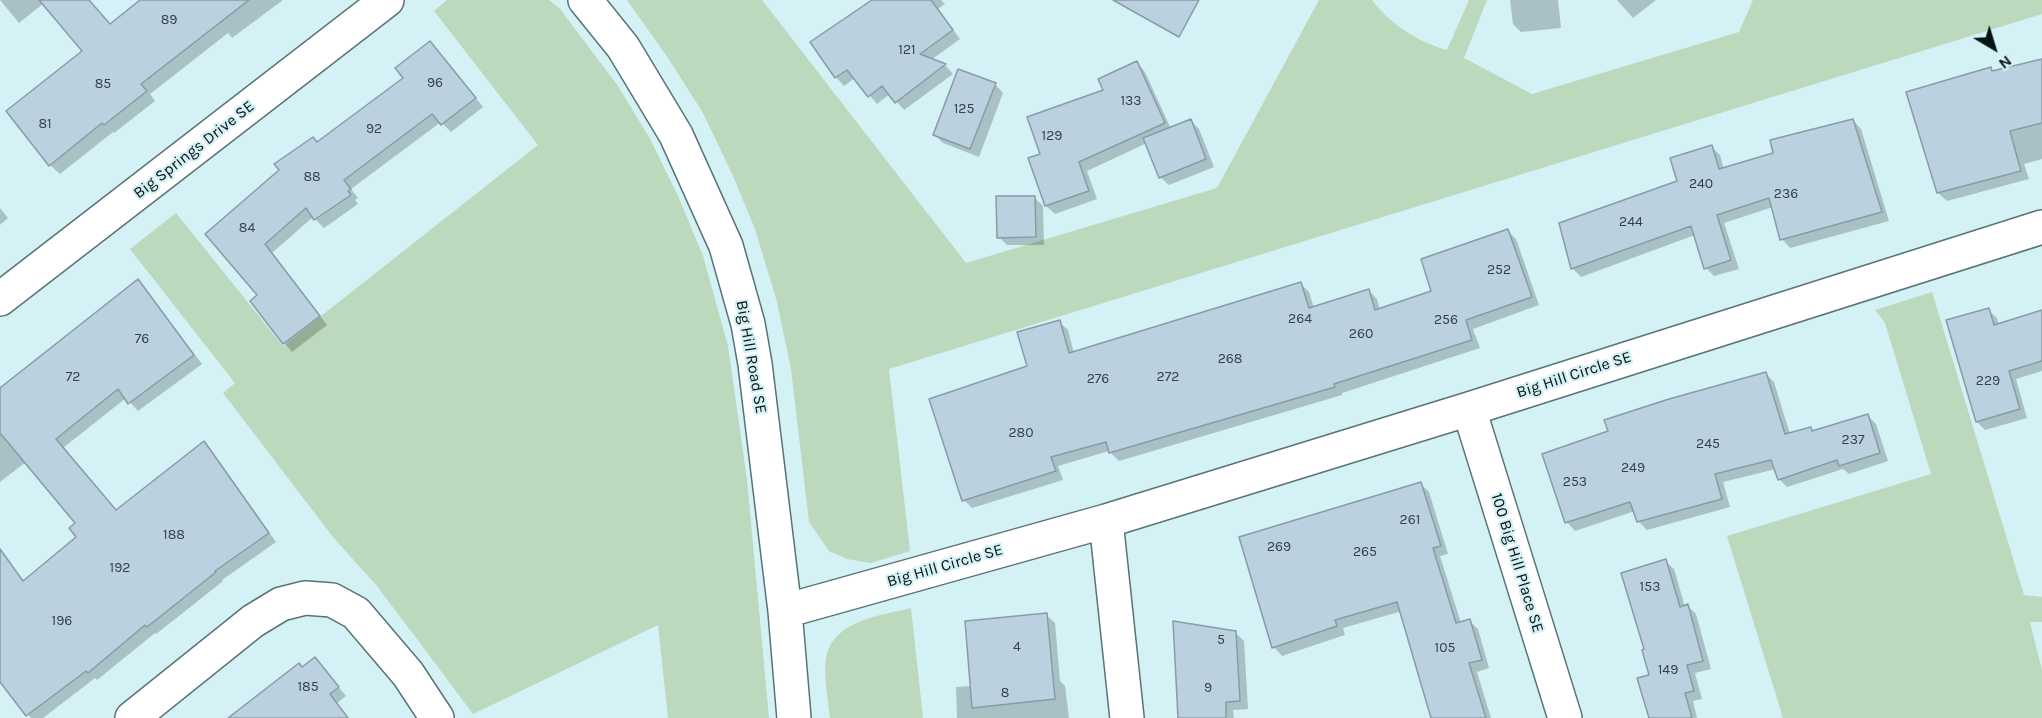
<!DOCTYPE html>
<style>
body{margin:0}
#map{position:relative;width:2042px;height:718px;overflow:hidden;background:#d4f1f6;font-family:Karla,sans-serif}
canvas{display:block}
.north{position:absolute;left:1964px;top:18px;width:60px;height:60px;-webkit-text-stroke:4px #d4f1f6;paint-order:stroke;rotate:142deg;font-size:16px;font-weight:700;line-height:24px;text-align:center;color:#081314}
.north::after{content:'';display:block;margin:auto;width:21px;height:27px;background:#081314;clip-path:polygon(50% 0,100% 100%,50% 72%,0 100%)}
</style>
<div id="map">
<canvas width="2042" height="718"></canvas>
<div class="north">N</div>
</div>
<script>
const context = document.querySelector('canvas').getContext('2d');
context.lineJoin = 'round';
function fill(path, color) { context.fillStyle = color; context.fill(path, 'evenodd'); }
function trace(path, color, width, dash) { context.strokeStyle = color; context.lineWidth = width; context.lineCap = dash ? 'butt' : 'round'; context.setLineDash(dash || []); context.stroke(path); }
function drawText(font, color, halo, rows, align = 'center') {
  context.font = font + ' Karla,sans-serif'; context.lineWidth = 4.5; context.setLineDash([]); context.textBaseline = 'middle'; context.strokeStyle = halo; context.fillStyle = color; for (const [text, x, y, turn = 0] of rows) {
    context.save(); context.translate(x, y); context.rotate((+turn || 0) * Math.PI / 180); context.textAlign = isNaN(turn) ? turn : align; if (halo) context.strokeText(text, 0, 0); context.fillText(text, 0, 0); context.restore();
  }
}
fill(new Path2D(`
 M 447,0 L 549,0 L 560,9 L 618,86 L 649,137 L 678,196 L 703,256 L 728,346 L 747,480 L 769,718 L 668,718 L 658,625 L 473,714 L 414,635 L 376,585 L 333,537 L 223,393 L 235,383 L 130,249 L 176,213 L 283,346 L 538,145 L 434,11 Z
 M 627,0 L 762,0 L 966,263 L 1217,188 L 1319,0 L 1372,0 C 1390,24 1418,42 1447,50 L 1469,0 L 1487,0 L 1464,58 L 1532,94 L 1739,32 L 1753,0 L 2042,0 L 2042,14 L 889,369 L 910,551 L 871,563 L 847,559 L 829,551 L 809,522 L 791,369 L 777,302 L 755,229 L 733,176 L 703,113 L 668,58 Z
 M 1932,292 L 2024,595 L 2042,597 L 2042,622 L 2030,622 L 2042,670 L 2042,718 L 1783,718 L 1727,536 L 1931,474 L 1885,323 L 1875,310 Z
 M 911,608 L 923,718 L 830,718 C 828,699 821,664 829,648 C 842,619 884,615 911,608 Z`), '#bcd8bd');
fill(new Path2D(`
 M 0,0 L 89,0 L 111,26 L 143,0 L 283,0 L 232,38 L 228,33 L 150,94 L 155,101 L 114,133 L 113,132 L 60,174 L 50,165 L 84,51 L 44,3 L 19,23 Z
 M 875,0 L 941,0 L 945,4 L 938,9 L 960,39 L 931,60 L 946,66 L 953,74 L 904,110 L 890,94 L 877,104 L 855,78 L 844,86 L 836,77 L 812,42 Z
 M 1510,0 L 1558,0 L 1561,28 L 1521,32 L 1513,24 Z
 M 1617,0 L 1656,0 L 1633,18 Z
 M 438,51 L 483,107 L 451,132 L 441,122 L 351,189 L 358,198 L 355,200 L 358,204 L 324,228 L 313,217 L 272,253 L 327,325 L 292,352 L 284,343 L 260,295 L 207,234 L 318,144 L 405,79 Z
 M 2042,60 L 2042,159 L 2024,164 L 2029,179 L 1947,201 L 1938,193 L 1991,69 L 1994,72 Z
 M 1137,63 L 1145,72 L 1171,129 L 1191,121 L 1199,129 L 1214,167 L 1169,185 L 1160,177 L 1147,143 L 1087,171 L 1097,199 L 1055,214 L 1046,206 L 1030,159 L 1042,155 L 1105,90 Z
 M 995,84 L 1003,93 L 979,157 L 943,143 L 935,135 Z
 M 1853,120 L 1861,129 L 1889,221 L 1790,248 L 1782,239 L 1773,207 L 1724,223 L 1739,269 L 1714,276 L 1706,268 L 1695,235 L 1581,277 L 1573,269 L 1561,223 L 1679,182 L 1711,147 L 1720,155 L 1724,169 L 1775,154 Z
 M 1034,197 L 1043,206 L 1044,245 L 1007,245 L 999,237 Z
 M 0,208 L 8,218 L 0,225 Z
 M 1508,231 L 1516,239 L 1539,305 L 1473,329 L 1480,348 L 1342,393 L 1342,395 L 1119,461 L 1109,451 L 1058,466 L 1063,480 L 972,508 L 964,500 L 1029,367 L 1059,322 L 1068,330 L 1074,353 L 1301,284 L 1309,292 L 1314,308 L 1369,291 L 1377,299 L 1380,310 L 1433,291 Z
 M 138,281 L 202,364 L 138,411 L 126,398 L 63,448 L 117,511 L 204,443 L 212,451 L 276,542 L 222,580 L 223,581 L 179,616 L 156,634 L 155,633 L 97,680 L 95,678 L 43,718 L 31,718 L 0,680 L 0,548 L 24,582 L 78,537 L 77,523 L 26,462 L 0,482 L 0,389 Z
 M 1988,310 L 1997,318 L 1999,325 L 2042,311 L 2042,371 L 2016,379 L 2027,418 L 1985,430 L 1977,422 Z
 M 1765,373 L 1774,382 L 1790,434 L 1810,429 L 1814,432 L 1867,415 L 1876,424 L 1888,461 L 1849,474 L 1843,469 L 1787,487 L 1779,479 L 1776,469 L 1723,482 L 1730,507 L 1647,530 L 1638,521 L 1635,511 L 1575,531 L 1567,522 L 1544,455 Z
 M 1421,484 L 1429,492 L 1448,554 L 1440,556 L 1461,623 L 1469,621 L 1478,629 L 1489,668 L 1477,672 L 1491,718 L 1433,718 L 1402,611 L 1343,628 L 1345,635 L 1282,656 L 1274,647 Z
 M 1665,561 L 1674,569 L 1685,607 L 1688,606 L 1696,614 L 1711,669 L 1695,673 L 1702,699 L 1693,701 L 1697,718 L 1650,718 L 1651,676 Z
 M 1046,615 L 1055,623 L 1060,681 L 1065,686 L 1069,718 L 957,718 L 956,687 L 972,686 Z
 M 1236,633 L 1244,641 L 1248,709 L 1233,710 L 1234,718 L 1179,718 Z
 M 315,659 L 346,696 L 337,703 L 348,718 L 231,718 Z`), '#0003');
const building = new Path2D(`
 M 39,0 L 89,0 L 110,24 L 140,0 L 249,0 L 141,84 L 147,91 L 104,125 L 102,123 L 49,166 L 6,111 L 82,51 Z
 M 872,0 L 931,0 L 953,30 L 920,54 L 946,64 L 895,103 L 882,86 L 868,97 L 847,70 L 835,78 L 810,42 Z
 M 1113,0 L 1199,0 L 1179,37 Z
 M 430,41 L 476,98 L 441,125 L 432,114 L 344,180 L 351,189 L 348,191 L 351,195 L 314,220 L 306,208 L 265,244 L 320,316 L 283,344 L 250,301 L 257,295 L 205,234 L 279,170 L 274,164 L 313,137 L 317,142 L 403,78 L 395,68 Z
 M 2042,59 L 2042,123 L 2010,131 L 2021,171 L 1937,193 L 1906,92 L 1991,67 L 1992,71 Z
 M 1137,61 L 1165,123 L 1079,162 L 1089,191 L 1045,206 L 1028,158 L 1040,154 L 1027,117 L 1103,90 L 1098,79 Z
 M 958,69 L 996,83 L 970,149 L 933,135 Z
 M 1191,119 L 1206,159 L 1159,178 L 1143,138 Z
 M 1853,119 L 1882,212 L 1780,240 L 1769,198 L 1717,215 L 1731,260 L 1704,269 L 1691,226 L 1571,269 L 1559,223 L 1677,181 L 1670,158 L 1712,145 L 1719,169 L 1773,153 L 1770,140 Z
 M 996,196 L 1035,196 L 1036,237 L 997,238 Z
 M 1508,229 L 1532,297 L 1466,320 L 1472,340 L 1334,384 L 1335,387 L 1109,453 L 1106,442 L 1051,457 L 1056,471 L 962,501 L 929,399 L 1027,366 L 1017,332 L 1060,320 L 1069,353 L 1301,282 L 1309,308 L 1369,289 L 1375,310 L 1431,291 L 1421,259 Z
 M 138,279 L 194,355 L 128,404 L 118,389 L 56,439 L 116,510 L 204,441 L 269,533 L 215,571 L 216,572 L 171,608 L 147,627 L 145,625 L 88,673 L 86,671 L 26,716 L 0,682 L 0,549 L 23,581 L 76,537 L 69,528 L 75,523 L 0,433 L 0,388 Z
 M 1989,308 L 1994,325 L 2042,310 L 2042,361 L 2009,371 L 2020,409 L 1976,422 L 1946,320 Z
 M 1766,372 L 1785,434 L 1811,427 L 1812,431 L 1868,414 L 1880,453 L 1839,466 L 1837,460 L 1778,480 L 1771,460 L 1715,474 L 1722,499 L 1637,522 L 1630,502 L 1565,523 L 1542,454 L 1608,431 L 1604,420 L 1669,399 Z
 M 1421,482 L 1441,546 L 1433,548 L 1456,623 L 1470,619 L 1482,660 L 1469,663 L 1486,718 L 1431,718 L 1397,602 L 1335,620 L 1337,626 L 1272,648 L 1239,537 Z
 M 1666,559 L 1680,607 L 1688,604 L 1703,661 L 1687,665 L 1694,691 L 1685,693 L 1692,718 L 1649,718 L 1637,678 L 1649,675 L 1642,650 L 1644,649 L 1621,573 Z
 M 1047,613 L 1055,699 L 972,708 L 965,621 Z
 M 1173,621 L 1236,631 L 1240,701 L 1226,702 L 1226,718 L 1178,718 Z
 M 315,657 L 339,687 L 330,694 L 348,718 L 228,718 L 299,663 L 302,667 Z`);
fill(building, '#bcd1e0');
trace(building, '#879ba9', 1.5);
const minor = new Path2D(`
 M 585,0 L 623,47 L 676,135 L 726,246 L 748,324 L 755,364 L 785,611 L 794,718
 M 0,299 L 387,0
 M 1469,409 L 1565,718
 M 1106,521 L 1127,718
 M 785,611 L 1106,521 L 1469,409 L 2042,227
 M 132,718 L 253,621 L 281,604 L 305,598 L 332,600 L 356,613 L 408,674 L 437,718`);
trace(minor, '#597377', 36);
trace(minor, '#fff', 33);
drawText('14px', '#354247', null, [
 ["89",169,20],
 ["121",907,50],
 ["96",435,83],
 ["85",103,84],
 ["133",1131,101],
 ["125",964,109],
 ["81",45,124],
 ["92",374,129],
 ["129",1052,136],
 ["88",312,177],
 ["240",1701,184],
 ["236",1786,194],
 ["244",1631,222],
 ["84",247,228],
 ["252",1499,270],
 ["264",1300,319],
 ["256",1446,320],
 ["260",1361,334],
 ["76",142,339],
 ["268",1230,359],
 ["72",73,377],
 ["272",1168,377],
 ["276",1098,379],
 ["229",1988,381],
 ["280",1021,433],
 ["237",1853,440],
 ["245",1708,444],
 ["249",1633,468],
 ["253",1575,482],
 ["261",1410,520],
 ["188",174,535],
 ["269",1279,547],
 ["265",1365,552],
 ["192",120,568],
 ["153",1650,587],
 ["196",62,621],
 ["5",1221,640],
 ["4",1017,647],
 ["105",1445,648],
 ["149",1668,670],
 ["185",308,687],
 ["9",1208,688],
 ["8",1005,693]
]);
drawText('16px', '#081314', '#d4f1f6', [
 ["Big Springs Drive SE",194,150,-38],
 ["Big Hill Road SE",751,357,80],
 ["Big Hill Circle SE",1574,375,-18],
 ["100 Big Hill Place SE",1517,563,73],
 ["Big Hill Circle SE",945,566,-16]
]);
</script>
